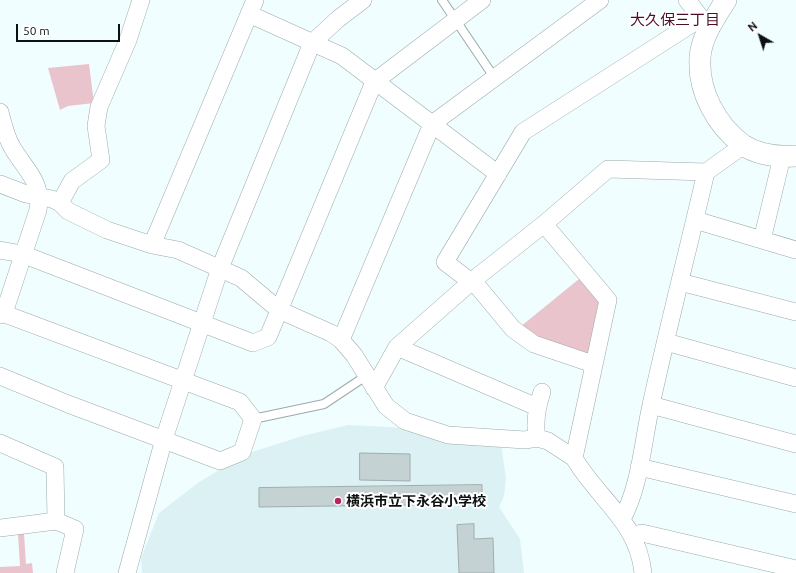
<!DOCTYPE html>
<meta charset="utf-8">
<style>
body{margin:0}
#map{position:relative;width:796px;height:573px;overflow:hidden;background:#f1feff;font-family:Ubuntu,sans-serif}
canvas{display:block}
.north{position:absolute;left:740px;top:16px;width:40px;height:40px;-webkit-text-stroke:3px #fff;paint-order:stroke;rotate:321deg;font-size:11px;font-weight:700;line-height:16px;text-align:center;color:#0c1011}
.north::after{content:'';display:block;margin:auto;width:14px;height:18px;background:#0c1011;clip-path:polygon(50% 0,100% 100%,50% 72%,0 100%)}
.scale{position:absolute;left:16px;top:24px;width:104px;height:18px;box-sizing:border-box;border:2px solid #0c1011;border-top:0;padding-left:5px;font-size:12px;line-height:14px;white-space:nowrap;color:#0c1011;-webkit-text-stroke:3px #fff;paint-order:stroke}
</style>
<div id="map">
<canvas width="796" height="573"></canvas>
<div class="north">N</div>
<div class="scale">50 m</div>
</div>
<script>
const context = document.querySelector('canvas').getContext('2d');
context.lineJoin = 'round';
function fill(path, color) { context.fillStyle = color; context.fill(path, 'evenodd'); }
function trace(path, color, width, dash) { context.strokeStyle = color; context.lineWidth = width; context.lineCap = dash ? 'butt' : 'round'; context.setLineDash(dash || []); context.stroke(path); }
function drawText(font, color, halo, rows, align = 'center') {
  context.font = font + ' Ubuntu,"Noto Sans JP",sans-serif'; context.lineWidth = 4; context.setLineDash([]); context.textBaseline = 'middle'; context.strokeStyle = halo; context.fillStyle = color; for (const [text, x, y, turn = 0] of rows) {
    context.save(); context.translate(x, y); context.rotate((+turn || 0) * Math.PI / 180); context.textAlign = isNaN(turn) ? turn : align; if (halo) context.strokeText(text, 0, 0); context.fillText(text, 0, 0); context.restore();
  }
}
fill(new Path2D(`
 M 348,425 L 406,428 L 501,445 L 506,478 L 504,496 L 499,507 L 520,539 L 524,573 L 142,573 L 141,558 L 159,513 L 199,482 L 246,454 L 302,436 Z`), '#dbf1f3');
fill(new Path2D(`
 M 89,64 L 94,103 L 68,106 L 60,110 L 48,68 Z
 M 579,279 L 599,300 L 588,353 L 535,338 L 520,327 Z
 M 18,534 L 24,534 L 26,564 L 32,563 L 33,573 L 0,573 L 0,567 L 20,566 Z`), '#eac4cd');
const building = new Path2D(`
 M 360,453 L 410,454 L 410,481 L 360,480 Z
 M 482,485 L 482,504 L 259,507 L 259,488 Z
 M 474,524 L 474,539 L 493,538 L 494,573 L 459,573 L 457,525 Z`);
fill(building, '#c5d2d3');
trace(building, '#a0adae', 1);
const service = new Path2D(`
 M 442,0 L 494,77
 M 253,419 L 324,404 L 366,376`);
const minor = new Path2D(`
 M 687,0 L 708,27
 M 249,14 L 342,56 L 498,174
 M 0,112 C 3,124 6,137 12,147 C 25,170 43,181 38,210 L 6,307 L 0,315
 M 0,184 L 26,194 L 52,199 L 60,203 L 68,211 L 107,230 L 152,245 L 178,250 L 241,278 L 279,310 L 331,333 L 341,340 L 354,355 L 386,406 L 405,421 L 448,435 L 525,440 L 537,438 L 548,441 L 574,458 C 598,499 638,522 643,573
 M 60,203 L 72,181 L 101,160 L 96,126 L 99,107 L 128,40 L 141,0
 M 695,220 L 796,250
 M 544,224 L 608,300 L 574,458
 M 762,240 L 782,157
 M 152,245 L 255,0
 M 0,250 L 22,254 L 253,343 L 268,337 L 374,82 L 482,0
 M 680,282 L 796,312
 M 341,340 L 432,124 L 600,0
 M 666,342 L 796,378
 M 397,347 L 537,407
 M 593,364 L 534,344 L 513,329 L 479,288 L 445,262 L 523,132 L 701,18
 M 0,376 L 68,404 L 220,461 L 242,452 L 253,419 L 240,402 L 2,313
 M 374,388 L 397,347 L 472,281 L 544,224 L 608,169 L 706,172
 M 651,405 L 796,444
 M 537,438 C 534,422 537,407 542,392
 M 0,443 L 55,467 L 56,521
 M 639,467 L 796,504
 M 622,519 C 640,487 643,441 651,405 C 668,327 688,250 706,172 L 744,145
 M 0,528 L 56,521 L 75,529 L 65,573
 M 633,535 L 642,533 L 796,569
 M 127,573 L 164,439 L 220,268 L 312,43 L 338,19 L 363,0`);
const tertiary = new Path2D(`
 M 726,0 C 715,18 701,37 700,58 C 698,91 716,125 743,145 C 758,155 779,157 796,156`);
trace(service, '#9da9aa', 10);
trace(minor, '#9da9aa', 18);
trace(tertiary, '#9da9aa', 22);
trace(service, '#fff', 8);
trace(minor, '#fff', 17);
trace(tertiary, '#fff', 21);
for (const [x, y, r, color] of [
 [338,501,4,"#b52962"]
]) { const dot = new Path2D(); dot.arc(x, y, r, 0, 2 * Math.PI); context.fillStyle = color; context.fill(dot); trace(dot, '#fff', 1.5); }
drawText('bold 14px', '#0c1011', '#fff', [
 ["横浜市立下永谷小学校",346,501]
], 'left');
drawText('15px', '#500d28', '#fff', [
 ["大久保三丁目",675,20]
]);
</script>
